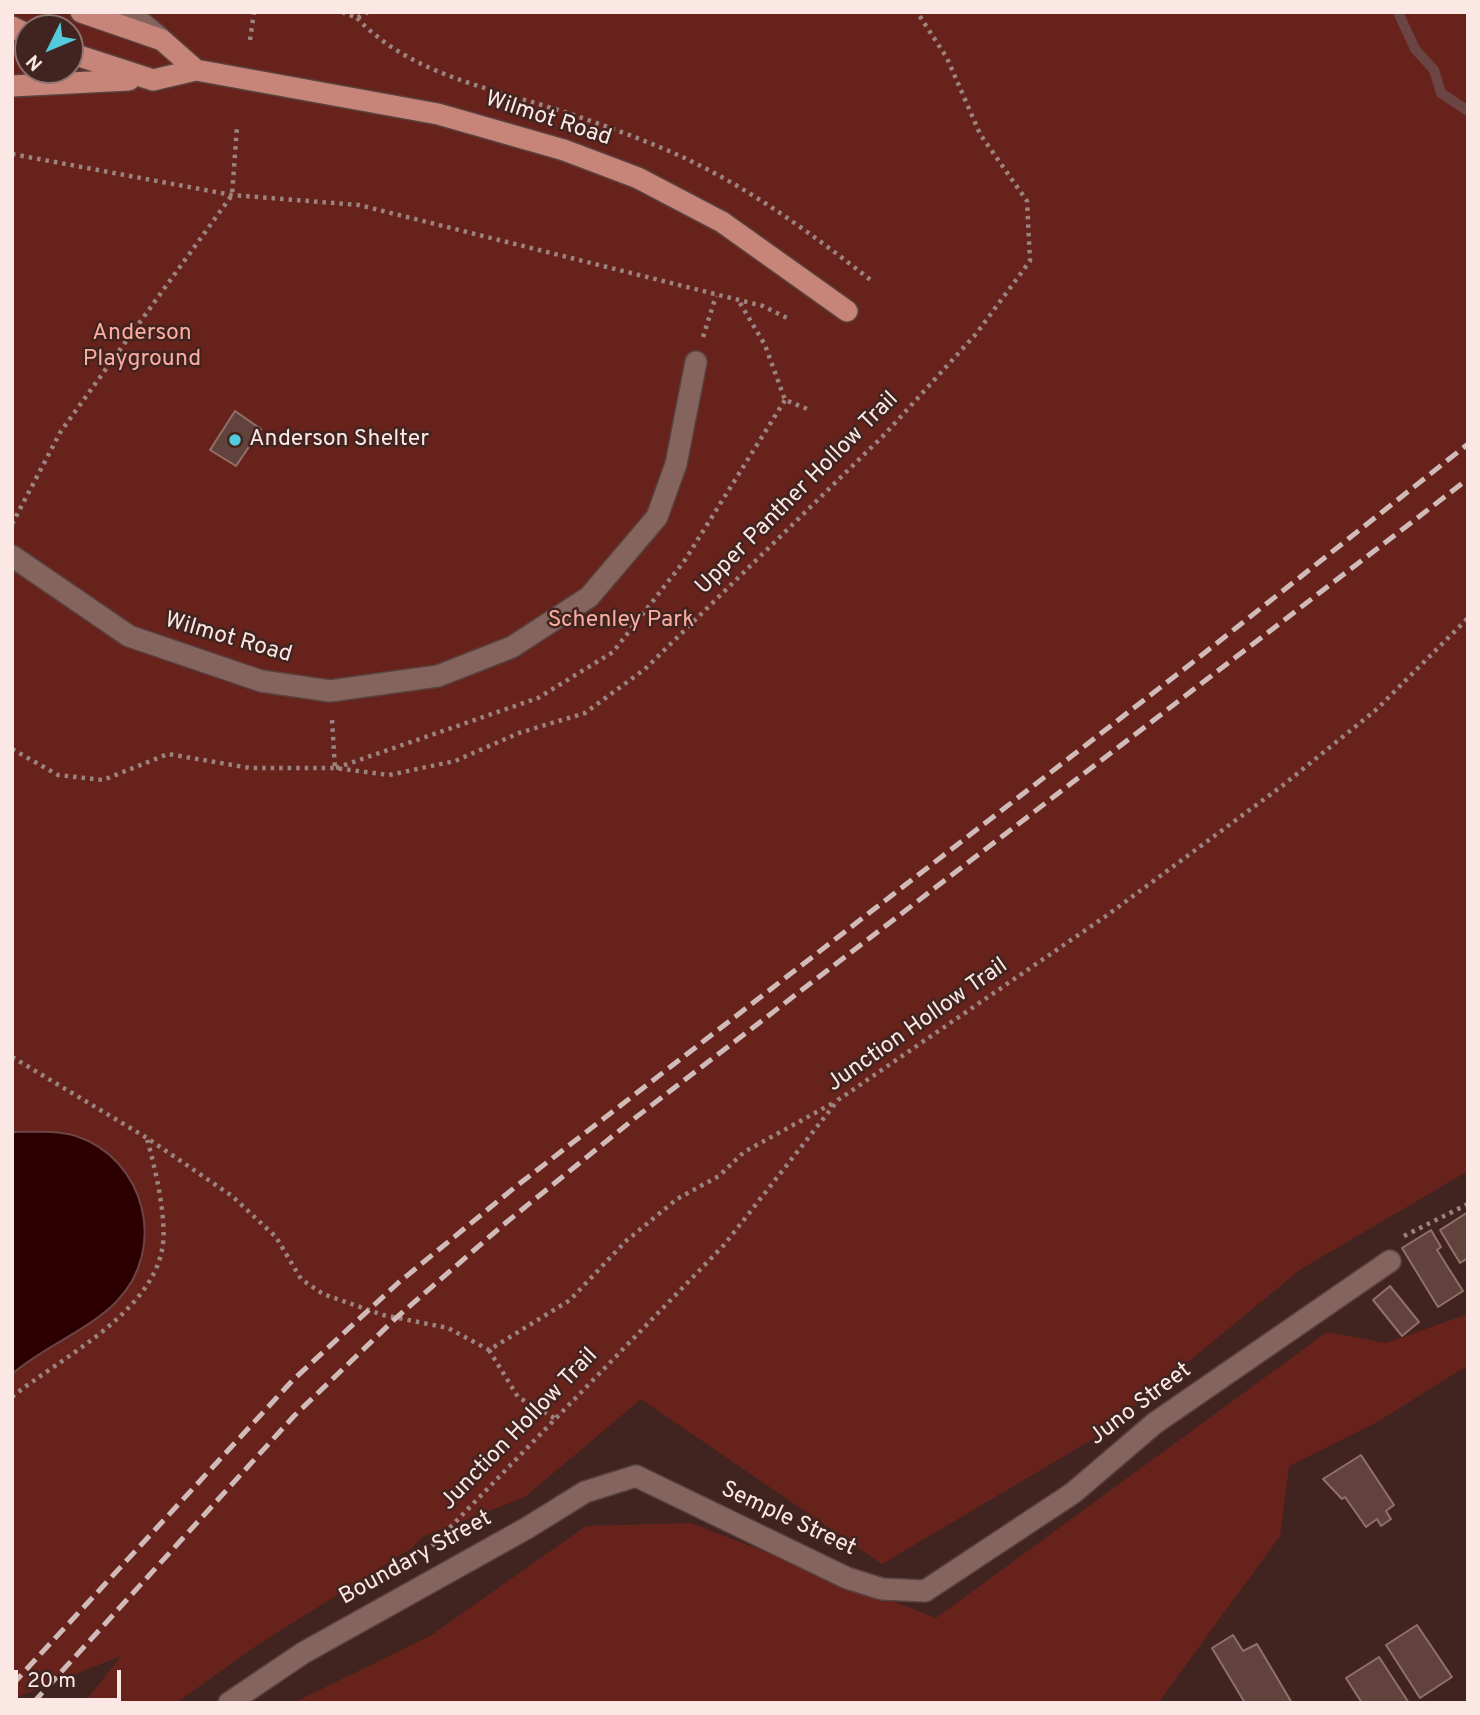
<!DOCTYPE html>
<style>
body{margin:0}
#map{position:relative;width:1480px;height:1715px;overflow:hidden;background:#412420;font-family:Overpass,sans-serif}
canvas{display:block}
.frame{position:absolute;inset:0;border:14px solid #fbe7e4;pointer-events:none}
.north{position:absolute;left:14px;top:14px;width:70px;height:70px;box-sizing:border-box;background:#412420;border:2px solid #8b726e;border-radius:50%;rotate:227deg;font-size:19px;font-weight:700;line-height:28px;text-align:center;color:#fbe7e4}
.north::after{content:'';display:block;margin:auto;width:24px;height:32px;background:#54cadd;clip-path:polygon(50% 0,100% 100%,50% 72%,0 100%)}
.scale{position:absolute;left:14px;top:1670px;width:107px;height:32px;box-sizing:border-box;border:4px solid #fbe7e4;border-top:0;padding-left:9px;font-size:21px;line-height:24px;white-space:nowrap;color:#fbe7e4;-webkit-text-stroke:5px #412420;paint-order:stroke}
</style>
<div id="map">
<canvas width="1480" height="1715"></canvas>
<div class="frame"></div>
<div class="north">N</div>
<div class="scale">20 m</div>
</div>
<script>
const context = document.querySelector('canvas').getContext('2d');
context.lineJoin = 'round';
function fill(path, color) { context.fillStyle = color; context.fill(path, 'evenodd'); }
function trace(path, color, width, dash) { context.strokeStyle = color; context.lineWidth = width; context.lineCap = dash ? 'butt' : 'round'; context.setLineDash(dash || []); context.stroke(path); }
function drawText(font, color, halo, rows, align = 'center') {
  context.font = font + ' Overpass,sans-serif'; context.lineWidth = 5; context.setLineDash([]); context.textBaseline = 'middle'; context.strokeStyle = halo; context.fillStyle = color; for (const [text, x, y, turn = 0] of rows) {
    context.save(); context.translate(x, y); context.rotate((+turn || 0) * Math.PI / 180); context.textAlign = isNaN(turn) ? turn : align; if (halo) context.strokeText(text, 0, 0); context.fillText(text, 0, 0); context.restore();
  }
}
fill(new Path2D(`
 M 12,12 L 1468,12 L 1468,1171 L 1301,1269 L 1098,1436 L 882,1564 L 641,1399 L 525,1497 L 422,1537 L 412,1548 L 259,1644 L 176,1703 L 84,1703 L 121,1656 L 12,1699 ZM 28,28 L 70,28 L 70,70 L 28,70 Z
 M 1468,1314 L 1468,1365 L 1379,1421 L 1289,1466 L 1280,1536 L 1158,1703 L 293,1703 L 430,1636 L 586,1526 L 691,1523 L 936,1618 L 1327,1332 L 1386,1343 Z`), '#67231b');
const water = new Path2D(`
 M 12,1132 C 32,1132 57,1130 76,1136 C 145,1159 168,1248 117,1301 C 88,1331 44,1346 12,1374 Z`);
fill(water, '#2c0000');
trace(water, '#6a4544', 2);
trace(new Path2D(`
 M 1398,12 L 1415,49 L 1434,70 L 1441,93 L 1468,111`), '#6a4544', 10);
const building = new Path2D(`
 M 235,411 L 261,429 L 236,466 L 210,450 Z
 M 1468,1212 L 1468,1258 L 1460,1263 L 1440,1230 Z
 M 1431,1230 L 1441,1247 L 1437,1250 L 1463,1291 L 1438,1307 L 1402,1248 Z
 M 1390,1286 L 1419,1322 L 1402,1336 L 1373,1300 Z
 M 1361,1455 L 1394,1505 L 1386,1511 L 1391,1519 L 1381,1526 L 1377,1519 L 1366,1527 L 1345,1497 L 1342,1499 L 1323,1479 Z
 M 1417,1625 L 1452,1677 L 1420,1698 L 1386,1645 Z
 M 1233,1635 L 1243,1651 L 1257,1644 L 1292,1703 L 1245,1703 L 1212,1648 Z
 M 1379,1657 L 1409,1703 L 1362,1703 L 1346,1678 Z`);
fill(building, '#62423d');
trace(building, '#926f6a', 2);
const minor = new Path2D(`
 M 129,12 L 160,38
 M 12,556 L 129,636 L 261,681 L 330,691 L 438,676 L 512,647 L 589,597 L 657,517 L 676,464 L 696,362
 M 229,1703 L 303,1653 L 527,1528 L 585,1492 L 636,1476 L 847,1578 L 882,1589 L 925,1591 L 1073,1493 L 1155,1423 L 1390,1261`);
const major = new Path2D(`
 M 81,12 L 162,40 L 196,70
 M 12,27 L 28,35
 M 70,53 L 153,80 L 196,70 L 438,114 L 564,150 L 638,178 L 722,222 L 847,311
 M 12,86 L 129,80`);
trace(minor, '#59413e', 24);
trace(major, '#59413e', 24);
trace(new Path2D(`
 M 342,12 L 357,18 L 368,12
 M 357,18 C 406,70 476,85 542,105 C 582,117 623,132 662,148 C 739,180 807,230 872,281
 M 250,40 L 254,12
 M 12,154 L 232,195 L 359,205 L 763,306 L 789,319
 M 740,303 L 765,345 L 785,400 L 810,410
 M 703,337 L 716,296
 M 12,524 L 61,431 L 232,195 L 237,127
 M 332,720 L 335,768
 M 12,749 L 58,775 L 103,780 L 168,754 L 250,768 L 335,768 L 389,775 L 455,761 L 519,733 L 585,713 L 645,669 L 885,434 L 976,334 L 1030,261 L 1027,201 L 980,134 L 947,58 L 917,12
 M 336,768 L 538,698 L 613,652 L 685,560 L 785,400
 M 12,1057 L 147,1138 L 232,1196 L 276,1237 L 301,1279 L 323,1294 L 383,1315 L 448,1328 L 489,1350 L 570,1300 L 626,1241 L 677,1199 L 719,1176 L 744,1152 L 835,1102
 M 1404,1236 L 1468,1204
 M 489,1350 L 518,1397 L 556,1419
 M 12,1397 C 60,1358 149,1315 162,1250 C 168,1222 155,1167 147,1139
 M 432,1546 L 724,1245 L 838,1100 L 1106,916 L 1282,786 L 1377,709 L 1468,618`), '#9b837f', 4.5, [3.5, 5]);
trace(minor, '#85645e', 21);
trace(major, '#c78479', 21);
trace(new Path2D(`
 M 12,1685 L 292,1381 L 398,1283 L 514,1188 L 1188,666 L 1468,444
 M 33,1703 L 294,1416 L 396,1318 L 503,1225 L 635,1118 L 1468,479`), '#d1bbb8', 5, [14, 7]);
for (const [x, y, r, color] of [
 [235,440,7,"#54cadd"]
]) { const dot = new Path2D(); dot.arc(x, y, r, 0, 2 * Math.PI); context.fillStyle = color; context.fill(dot); trace(dot, '#412420', 2.5); }
drawText('23px', '#fbe7e4', '#412420', [
 ["Wilmot Road",548,120,18],
 ["Upper Panther Hollow Trail",798,494,-45],
 ["Wilmot Road",228,639,16],
 ["Junction Hollow Trail",918,1026,-35],
 ["Juno Street",1141,1405,-37],
 ["Junction Hollow Trail",520,1430,-46],
 ["Semple Street",788,1520,25],
 ["Boundary Street",416,1559,-29]
]);
drawText('23px', '#fbada0', '#412420', [
 ["Anderson",142,334],
 ["Playground",142,360],
 ["Schenley Park",621,621]
]);
drawText('23px', '#fbe7e4', '#412420', [
 ["Anderson Shelter",249,440]
], 'left');
</script>
